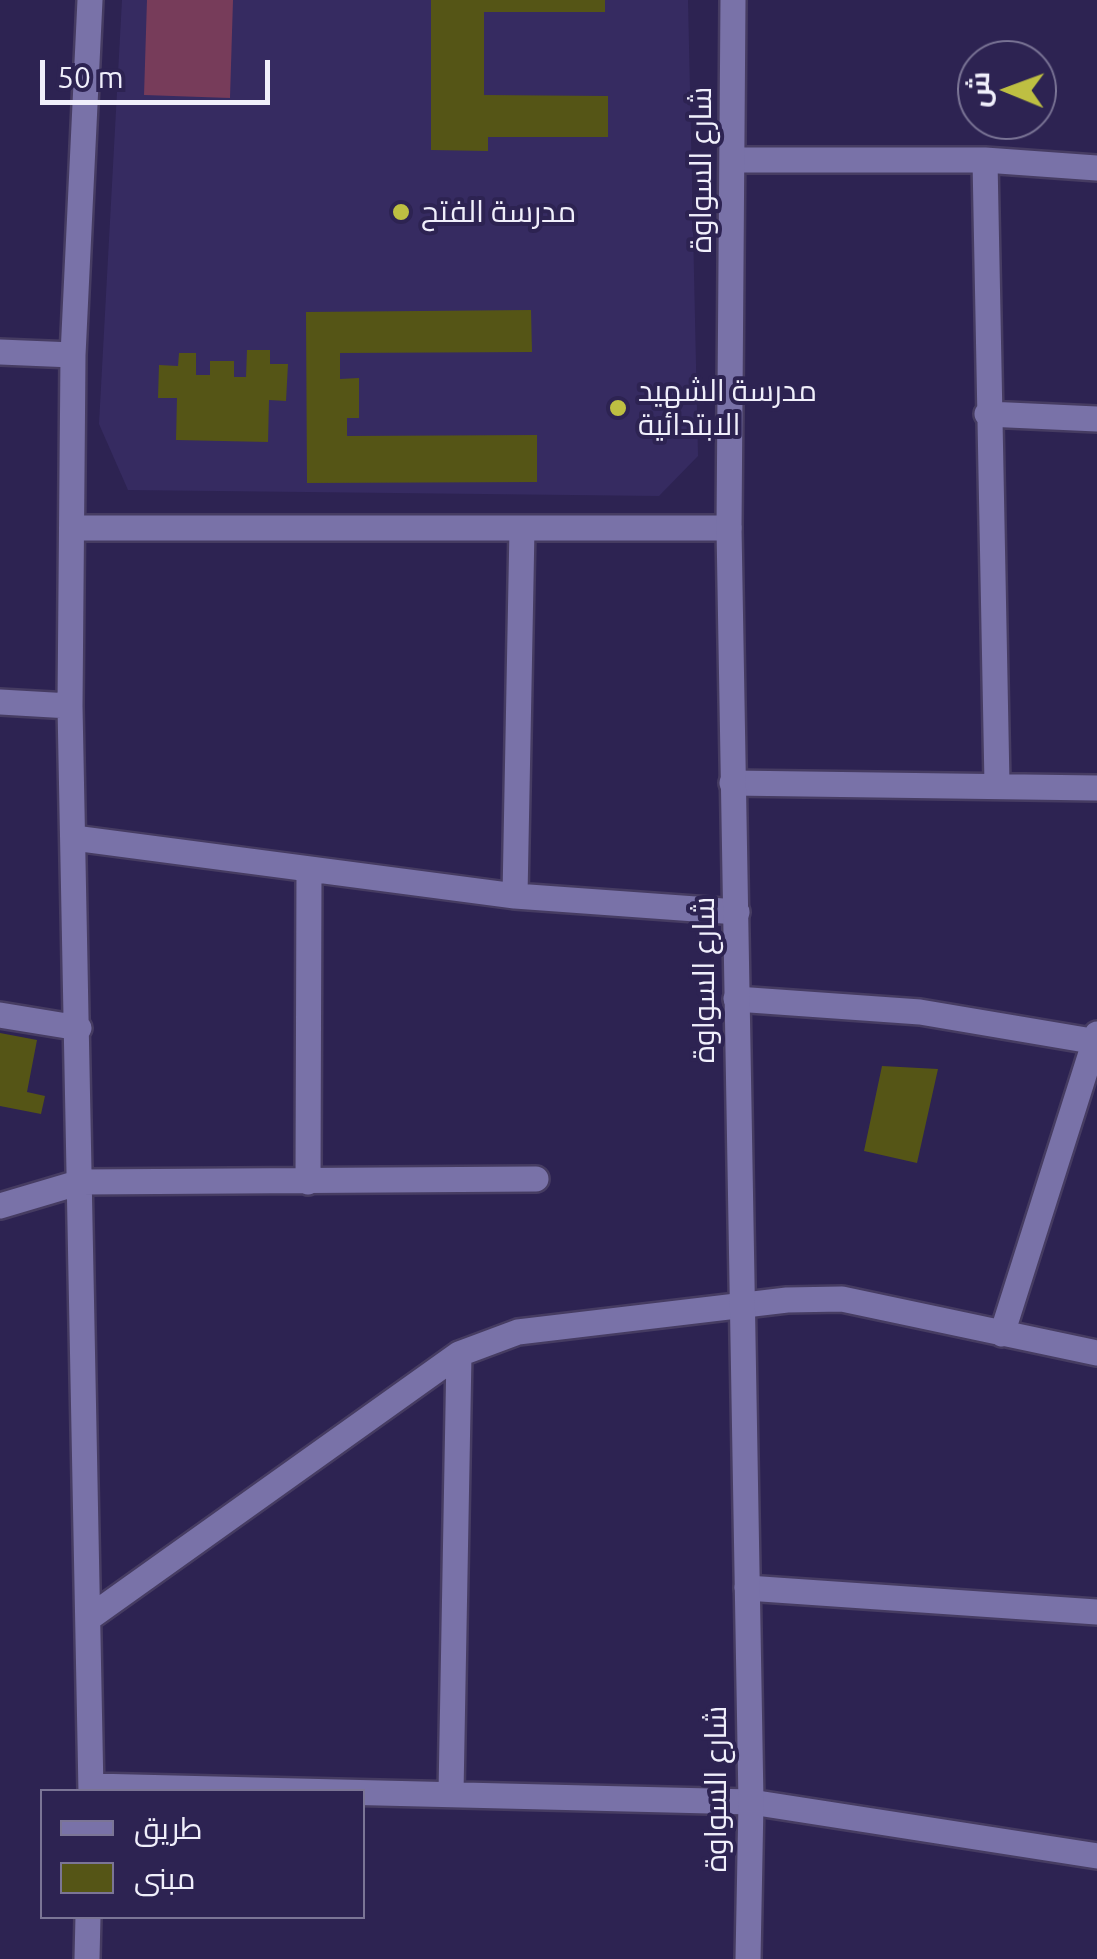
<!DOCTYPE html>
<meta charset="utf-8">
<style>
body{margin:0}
#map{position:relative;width:1097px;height:1959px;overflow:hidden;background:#2d2352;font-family:Ubuntu,Cairo,sans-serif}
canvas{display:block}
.legend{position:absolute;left:40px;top:1789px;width:325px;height:130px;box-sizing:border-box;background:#2d2352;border:2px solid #7b7596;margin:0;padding:12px 18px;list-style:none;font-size:30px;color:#f0effb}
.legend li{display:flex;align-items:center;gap:20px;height:50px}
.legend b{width:50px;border:2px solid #7b7596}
.north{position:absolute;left:957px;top:40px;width:100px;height:100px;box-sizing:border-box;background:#2d2352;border:2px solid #7b7596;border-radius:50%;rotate:271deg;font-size:28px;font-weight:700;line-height:40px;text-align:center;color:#f0effb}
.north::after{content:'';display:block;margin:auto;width:35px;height:45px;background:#bebf42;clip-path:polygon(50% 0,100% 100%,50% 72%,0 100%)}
.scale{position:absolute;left:40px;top:60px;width:230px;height:45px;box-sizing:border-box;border:5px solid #f0effb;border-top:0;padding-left:12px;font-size:30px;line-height:35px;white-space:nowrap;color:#f0effb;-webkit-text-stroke:8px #2d2352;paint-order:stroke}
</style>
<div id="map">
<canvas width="1097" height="1959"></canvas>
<ul class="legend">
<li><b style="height:12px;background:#7972a8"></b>طريق</li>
<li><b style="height:28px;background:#555516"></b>مبنى</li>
</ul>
<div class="north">ش</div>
<div class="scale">50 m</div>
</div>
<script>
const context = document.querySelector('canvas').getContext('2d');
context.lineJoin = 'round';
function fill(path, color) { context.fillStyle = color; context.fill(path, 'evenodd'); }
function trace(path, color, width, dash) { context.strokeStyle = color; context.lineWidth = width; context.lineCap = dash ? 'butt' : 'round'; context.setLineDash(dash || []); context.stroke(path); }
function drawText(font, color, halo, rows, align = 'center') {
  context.font = font + ' Ubuntu,Cairo,sans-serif'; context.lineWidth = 8; context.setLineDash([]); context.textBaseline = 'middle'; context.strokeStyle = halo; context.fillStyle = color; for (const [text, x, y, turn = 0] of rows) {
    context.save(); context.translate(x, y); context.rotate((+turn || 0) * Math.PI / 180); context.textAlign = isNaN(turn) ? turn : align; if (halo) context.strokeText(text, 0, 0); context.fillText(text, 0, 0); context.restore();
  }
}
fill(new Path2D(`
 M 122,0 L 688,0 L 698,456 L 659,496 L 128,490 L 99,424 Z`), '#362b61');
fill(new Path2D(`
 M 147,0 L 233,0 L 230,98 L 144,95 Z`), '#773c5a');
fill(new Path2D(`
 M 431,0 L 605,0 L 605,12 L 484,12 L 484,95 L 608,96 L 608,137 L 488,137 L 488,151 L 431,150 Z
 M 531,310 L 532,352 L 340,353 L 340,379 L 359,378 L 359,418 L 347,418 L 347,436 L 537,435 L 537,482 L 307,483 L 306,312 Z
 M 247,350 L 270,350 L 270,364 L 288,364 L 286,401 L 269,400 L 268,442 L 176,440 L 177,398 L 158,398 L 159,365 L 178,366 L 179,353 L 196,353 L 196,375 L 210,375 L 210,361 L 234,361 L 234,377 L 246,377 Z
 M 0,1033 L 37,1040 L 27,1092 L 45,1096 L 41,1114 L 0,1106 Z
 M 882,1066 L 938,1069 L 917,1163 L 864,1151 Z`), '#555516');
const street = new Path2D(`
 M 90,0 L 73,355 L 70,706 L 91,1792
 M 734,160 L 985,160 L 1097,168
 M 985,160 L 997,784
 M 0,352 L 73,355
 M 987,414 L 1097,419
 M 73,528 L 729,528
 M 0,702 L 70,706
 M 732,783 L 1097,788
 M 74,838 L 515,896 L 737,912
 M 515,896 L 522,528
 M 736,999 L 920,1012 L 1097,1042
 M 0,1015 L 79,1028
 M 308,1182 L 309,869
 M 0,1206 L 81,1182 L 536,1179
 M 1002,1334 L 1097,1034
 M 747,1588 L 1097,1612
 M 89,1618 L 459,1354 L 518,1332 L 787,1300 L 842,1299 L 1097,1353
 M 92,1786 L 751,1802 L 1097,1856
 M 451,1793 L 459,1354
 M 87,1959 L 88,1916`);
const secondary = new Path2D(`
 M 733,0 L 729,528 L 751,1802 L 748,1959`);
trace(street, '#463c62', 30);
trace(secondary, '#463c62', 30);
trace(street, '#7972a8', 25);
trace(secondary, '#7972a8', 25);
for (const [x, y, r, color] of [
 [401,212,10,"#bebf42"],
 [618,408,10,"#bebf42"]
]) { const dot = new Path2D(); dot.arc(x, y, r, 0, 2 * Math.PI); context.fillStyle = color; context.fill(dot); trace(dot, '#2d2352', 4); }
drawText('30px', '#f0effb', '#2d2352', [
 ["شارع السواوة",701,170,-90],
 ["شارع السواوة",704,980,-90],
 ["شارع السواوة",716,1789,-90]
]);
drawText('30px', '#f0effb', '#2d2352', [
 ["مدرسة الفتح",421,212],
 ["مدرسة الشهيد",638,391],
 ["الابتدائية",638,425]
], 'left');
</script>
